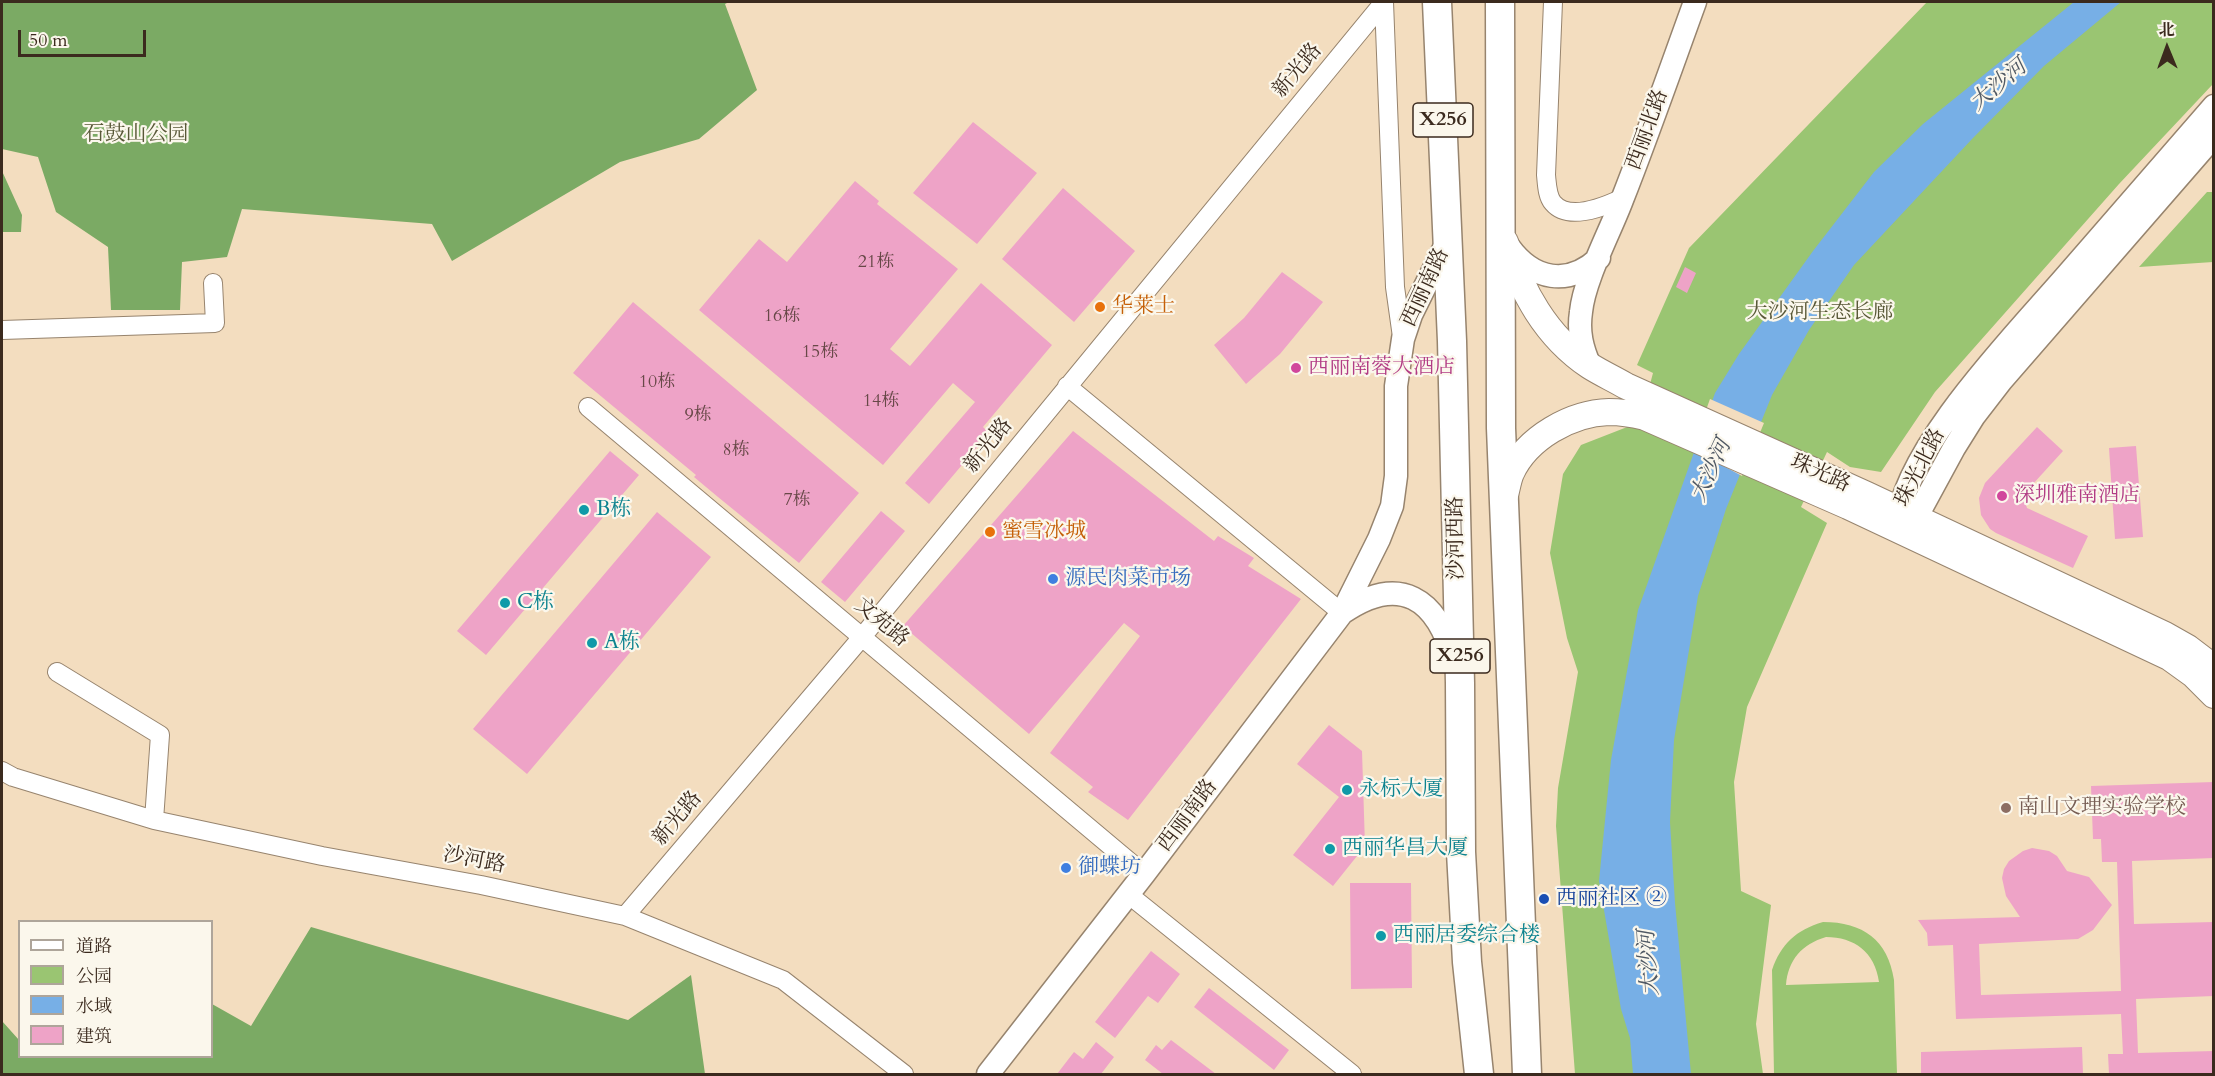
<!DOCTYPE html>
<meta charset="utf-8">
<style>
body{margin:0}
#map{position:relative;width:2215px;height:1076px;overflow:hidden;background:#f3ddbf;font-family:Cardo,"Noto Serif SC",serif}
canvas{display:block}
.frame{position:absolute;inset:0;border:3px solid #3b2a1e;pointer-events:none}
.legend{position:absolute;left:18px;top:920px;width:195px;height:138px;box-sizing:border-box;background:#fbf7ec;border:2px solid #aea59a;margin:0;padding:8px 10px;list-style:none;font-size:18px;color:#3b2a1e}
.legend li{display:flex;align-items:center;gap:12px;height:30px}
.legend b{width:30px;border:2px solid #aea59a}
.north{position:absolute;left:2137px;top:18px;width:60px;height:60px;-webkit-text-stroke:4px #fbf7ec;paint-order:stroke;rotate:359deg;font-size:16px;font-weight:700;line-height:24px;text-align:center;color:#3b2a1e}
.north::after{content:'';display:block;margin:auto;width:21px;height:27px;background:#3b2a1e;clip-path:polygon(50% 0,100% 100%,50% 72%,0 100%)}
.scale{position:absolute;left:18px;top:30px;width:128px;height:27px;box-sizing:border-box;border:3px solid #3b2a1e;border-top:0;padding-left:8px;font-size:18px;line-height:21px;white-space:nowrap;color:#3b2a1e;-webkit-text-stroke:4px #fbf7ec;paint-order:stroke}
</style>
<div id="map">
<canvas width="2215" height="1076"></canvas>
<div class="frame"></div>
<ul class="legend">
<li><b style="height:8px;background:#fff"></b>道路</li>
<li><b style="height:16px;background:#9ac572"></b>公园</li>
<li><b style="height:16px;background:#77afe6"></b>水域</li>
<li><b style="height:16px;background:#eea3c7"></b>建筑</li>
</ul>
<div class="north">北</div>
<div class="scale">50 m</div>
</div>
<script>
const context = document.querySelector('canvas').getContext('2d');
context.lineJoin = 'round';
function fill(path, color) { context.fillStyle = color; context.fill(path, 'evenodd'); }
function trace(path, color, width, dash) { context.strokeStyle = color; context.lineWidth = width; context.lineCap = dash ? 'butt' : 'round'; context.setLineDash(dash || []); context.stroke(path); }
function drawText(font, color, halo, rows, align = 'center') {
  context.font = font + ' Cardo,"Noto Serif SC",serif'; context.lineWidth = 4.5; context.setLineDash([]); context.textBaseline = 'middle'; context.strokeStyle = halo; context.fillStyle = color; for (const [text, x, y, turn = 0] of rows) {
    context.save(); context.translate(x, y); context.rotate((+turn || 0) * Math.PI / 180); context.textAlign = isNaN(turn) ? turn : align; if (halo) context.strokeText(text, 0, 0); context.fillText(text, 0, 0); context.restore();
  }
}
fill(new Path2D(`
 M 1927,2 L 2213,2 L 2213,84 L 2119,184 L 1935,392 L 1881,472 L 1850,467 L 1827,452 L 1801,507 L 1827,523 L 1747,707 L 1734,782 L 1741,891 L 1771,905 L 1756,1024 L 1763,1074 L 1575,1074 L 1556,826 L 1558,788 L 1578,672 L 1567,638 L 1550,553 L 1563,474 L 1581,445 L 1640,422 L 1653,373 L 1637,365 L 1689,248 Z
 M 2207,192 L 2213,192 L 2213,262 L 2139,267 Z
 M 1823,922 C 1863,922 1888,940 1894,980 L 1897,1074 L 1774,1074 L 1772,970 C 1781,944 1796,930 1823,922 ZM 1826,937 C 1854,937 1875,952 1879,982 L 1786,985 C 1788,960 1802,944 1826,937 Z`), '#9ac572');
fill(new Path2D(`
 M 2,2 L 729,2 L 725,4 L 757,90 L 699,139 L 620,162 L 452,261 L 432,224 L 242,209 L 227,257 L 182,262 L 180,310 L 111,310 L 108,247 L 56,212 L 38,157 L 2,149 L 2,169 Z
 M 2,171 L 22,215 L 21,232 L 2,232 Z
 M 311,927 L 628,1020 L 691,975 L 705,1074 L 2,1074 L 2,1021 L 19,1040 L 20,1056 L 212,1056 L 212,1004 L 251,1026 Z`), '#7baa64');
fill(new Path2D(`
 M 2074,2 L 2121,2 L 2044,66 L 1972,139 L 1854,265 L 1809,330 L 1772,395 L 1726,509 L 1698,596 L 1674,740 L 1670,822 L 1675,903 L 1691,1074 L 1633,1074 L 1630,1038 L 1621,1009 L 1599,881 L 1611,760 L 1638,610 L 1715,393 L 1739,354 L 1813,251 L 1874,172 L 1923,124 Z`), '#77afe6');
fill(new Path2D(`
 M 1710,399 L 1764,423 L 1742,476 L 1692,449 Z`), '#f3ddbf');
fill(new Path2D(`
 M 973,122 L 1037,173 L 977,244 L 913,193 Z
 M 855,181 L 879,201 L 877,204 L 958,269 L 890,349 L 910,366 L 981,283 L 1052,345 L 983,427 L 989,433 L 929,504 L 905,483 L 975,402 L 953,383 L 883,465 L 699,310 L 759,239 L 787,262 Z
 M 1063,188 L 1135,251 L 1074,322 L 1002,259 Z
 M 1685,267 L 1696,273 L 1687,293 L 1676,287 Z
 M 1282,272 L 1323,302 L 1280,354 L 1246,384 L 1214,345 L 1244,318 Z
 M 633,302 L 859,493 L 799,563 L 718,497 L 694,477 L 696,475 L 573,373 Z
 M 2037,427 L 2063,451 L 2023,495 L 2027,508 L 2088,536 L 2073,568 L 1996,533 L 1990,529 L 1981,515 L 1979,498 L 1985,483 Z
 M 1073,431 L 1214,541 L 1218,536 L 1254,558 L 1248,566 L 1301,599 L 1128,820 L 1088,792 L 1093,787 L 1050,753 L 1140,636 L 1124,623 L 1029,734 L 903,626 Z
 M 2136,446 L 2143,537 L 2115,539 L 2109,448 Z
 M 610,451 L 639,475 L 486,655 L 457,631 Z
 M 881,511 L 905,531 L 845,602 L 821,582 Z
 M 657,512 L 711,557 L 527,774 L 473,729 Z
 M 1329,725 L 1362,751 L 1365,846 L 1333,886 L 1293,855 L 1339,797 L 1297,764 Z
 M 2214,782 L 2214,858 L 2132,861 L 2134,924 L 2214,922 L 2214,996 L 2136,999 L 2138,1053 L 2214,1051 L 2214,1074 L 2109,1074 L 2108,1054 L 2123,1054 L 2121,1014 L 1956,1019 L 1953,945 L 1928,946 L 1927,933 L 1918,920 L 2020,917 L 2006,896 L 2002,878 L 2004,869 L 2009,861 L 2023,851 L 2032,848 L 2049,851 L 2057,856 L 2067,871 L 2089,877 L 2112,905 L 2093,930 L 2078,939 L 1979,944 L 1981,995 L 2121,991 L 2117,862 L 2102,862 L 2101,839 L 2093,839 L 2091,786 Z
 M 1350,883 L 1411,883 L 1412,988 L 1351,989 Z
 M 1151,951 L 1180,974 L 1158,1003 L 1148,996 L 1115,1038 L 1095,1022 Z
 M 1209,988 L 1289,1050 L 1274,1070 L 1194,1007 Z
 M 1171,1040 L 1216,1074 L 1163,1074 L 1145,1060 L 1156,1045 L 1162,1050 Z
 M 1096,1042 L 1114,1057 L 1101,1074 L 1057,1074 L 1074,1052 L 1083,1059 Z
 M 2082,1047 L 2083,1074 L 1921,1074 L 1921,1052 Z`), '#eea3c7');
const minor = new Path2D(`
 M 1384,2 L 1395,287 L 1402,337
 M 1553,2 L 1546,175 C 1547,184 1547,196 1553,203 C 1569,222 1606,206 1623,198
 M 2,330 L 215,323 L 213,283
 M 1067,386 L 1342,613
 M 588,407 L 1144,874
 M 57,672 L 160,735 L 154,820
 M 2,771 L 13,777 L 154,820 L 322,856 L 481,885 L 625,916 L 783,980 L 904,1074
 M 1128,894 L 1352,1074
 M 625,916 L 862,637 L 1384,2`);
const tertiary = new Path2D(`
 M 1509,247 C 1533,280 1568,287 1599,258
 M 1590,366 C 1582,348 1578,332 1581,312 C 1584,280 1610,232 1622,200 C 1648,134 1671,68 1695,2
 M 1897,527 C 1902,450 2017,333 2068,274 C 2116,218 2165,162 2214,106
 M 1900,527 L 1916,518 L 1954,448 L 1974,416 L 2001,381 L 2214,136
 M 1342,613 C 1400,573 1437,598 1454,661
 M 988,1074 L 1144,874 L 1342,613 L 1379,539 L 1392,506 L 1396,476 L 1396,386 L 1403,339 L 1411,315 L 1447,242`);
const secondary = new Path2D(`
 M 1505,242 C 1522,291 1545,336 1590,366 C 1601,373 1614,379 1626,386 L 1867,495 L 2165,635 L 2188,648 L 2214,668
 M 1505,495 C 1507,488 1508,480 1511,473 C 1527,438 1571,413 1609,412 C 1622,412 1633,414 1645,417 L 1848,506 L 2169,657 L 2194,675 L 2214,695`);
const primary = new Path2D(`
 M 1437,2 L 1452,341 L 1460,683 L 1461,852 L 1467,962 L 1479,1074
 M 1500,2 L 1501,428 L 1527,1074`);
trace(minor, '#97846e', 20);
trace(tertiary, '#97846e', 25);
trace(secondary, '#97846e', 28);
trace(primary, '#97846e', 31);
trace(minor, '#fff', 18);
trace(tertiary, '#fff', 22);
trace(secondary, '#fff', 26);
trace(primary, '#fff', 28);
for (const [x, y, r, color] of [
 [1100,307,6,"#e8710a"],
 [1296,368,6,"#d1479c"],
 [2002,496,6,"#d1479c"],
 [584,510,6,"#0f9aa8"],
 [990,532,6,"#e8710a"],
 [1053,579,6,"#3f7fe0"],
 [505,603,6,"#0f9aa8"],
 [592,643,6,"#0f9aa8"],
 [1347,790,6,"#0f9aa8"],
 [2006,808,6,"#8d6e63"],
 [1330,849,6,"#0f9aa8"],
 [1066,868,6,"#3f7fe0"],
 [1544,899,6,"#1a4fb4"],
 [1381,936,6,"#0f9aa8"]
]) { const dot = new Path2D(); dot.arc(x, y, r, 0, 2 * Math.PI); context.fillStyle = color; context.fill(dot); trace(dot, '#fbf7ec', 2); }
drawText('18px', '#684848', null, [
 ["21栋",876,263],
 ["16栋",782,317],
 ["15栋",820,353],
 ["10栋",657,383],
 ["14栋",881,402],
 ["9栋",698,416],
 ["8栋",736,451],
 ["7栋",797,501]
]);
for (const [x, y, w] of [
 [1443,120,60],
 [1460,656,60]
]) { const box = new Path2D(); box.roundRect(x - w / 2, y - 17, w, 34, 4.5); context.fillStyle = '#fbf7ec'; context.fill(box); trace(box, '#3b2a1e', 1.5); }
drawText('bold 20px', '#3b2a1e', null, [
 ["X256",1443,120],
 ["X256",1460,656]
]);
drawText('21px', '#3b2a1e', '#fbf7ec', [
 ["新光路",1298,71,-50],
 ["西丽北路",1648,130,-70],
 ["西丽南路",1426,288,-65],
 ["新光路",989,446,-51],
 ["珠光北路",1921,468,-63],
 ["珠光路",1820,474,24],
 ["沙河西路",1457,538,-91],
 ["文苑路",881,623,40],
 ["西丽南路",1188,816,-53],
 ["新光路",678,819,-50],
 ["沙河路",474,861,11]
]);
drawText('21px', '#585837', '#fbf7ec', [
 ["石鼓山公园",136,135],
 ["大沙河生态长廊",1820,313]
]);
drawText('21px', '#c56008', '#fbf7ec', [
 ["华莱士",1112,307],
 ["蜜雪冰城",1002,532]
], 'left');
drawText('21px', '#b23c85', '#fbf7ec', [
 ["西丽南蓉大酒店",1308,368],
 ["深圳雅南酒店",2014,496]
], 'left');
drawText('21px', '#0d838f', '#fbf7ec', [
 ["B栋",596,510],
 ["C栋",517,603],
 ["A栋",604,643],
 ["永标大厦",1359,790],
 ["西丽华昌大厦",1342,849],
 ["西丽居委综合楼",1393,936]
], 'left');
drawText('21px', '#366cbe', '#fbf7ec', [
 ["源民肉菜市场",1065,579],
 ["御蝶坊",1078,868]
], 'left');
drawText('21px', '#785e54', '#fbf7ec', [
 ["南山文理实验学校",2018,808]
], 'left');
drawText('21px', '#164399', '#fbf7ec', [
 ["西丽社区 ②",1556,899]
], 'left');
drawText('italic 22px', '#505964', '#fbf7ec', [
 ["大沙河",1999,86,-40],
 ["大沙河",1712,471,-65],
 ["大沙河",1650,963,-94]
]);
</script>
